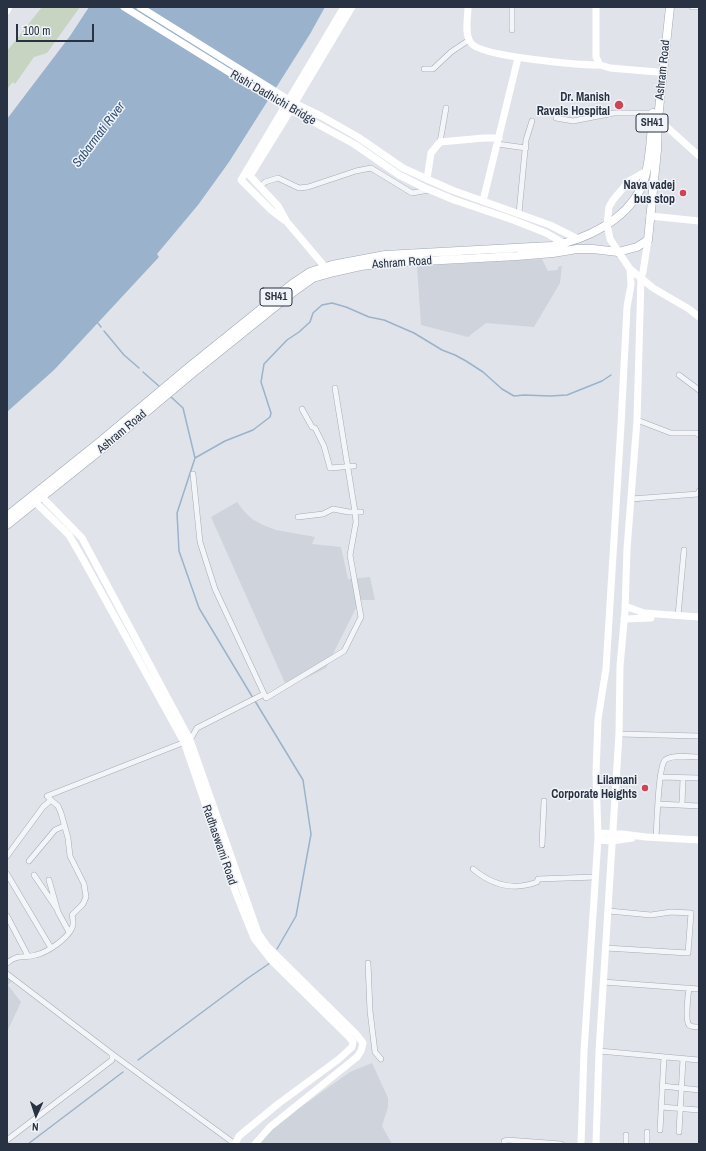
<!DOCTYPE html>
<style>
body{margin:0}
#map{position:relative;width:706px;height:1151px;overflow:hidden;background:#e0e4ea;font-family:"Archivo Narrow",sans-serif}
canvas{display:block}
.frame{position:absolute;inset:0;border:8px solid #283242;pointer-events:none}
.north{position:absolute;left:16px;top:1095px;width:40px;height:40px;-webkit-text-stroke:3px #f0f3f7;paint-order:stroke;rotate:183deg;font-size:11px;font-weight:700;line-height:16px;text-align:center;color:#283242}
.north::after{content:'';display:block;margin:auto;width:14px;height:18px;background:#283242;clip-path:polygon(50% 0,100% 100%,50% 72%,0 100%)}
.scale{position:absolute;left:16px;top:24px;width:78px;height:18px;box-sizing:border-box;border:2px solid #283242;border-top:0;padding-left:5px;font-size:12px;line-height:14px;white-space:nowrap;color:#283242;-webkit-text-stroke:3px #f0f3f7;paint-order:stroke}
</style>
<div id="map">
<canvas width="706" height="1151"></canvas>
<div class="frame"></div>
<div class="north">N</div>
<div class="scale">100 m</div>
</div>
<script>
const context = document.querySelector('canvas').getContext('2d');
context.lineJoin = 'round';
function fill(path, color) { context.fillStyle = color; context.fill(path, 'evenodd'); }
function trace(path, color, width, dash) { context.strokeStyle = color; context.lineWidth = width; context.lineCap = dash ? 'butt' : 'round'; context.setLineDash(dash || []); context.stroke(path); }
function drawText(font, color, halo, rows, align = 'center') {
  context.font = font + ' "Archivo Narrow",sans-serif'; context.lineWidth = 3; context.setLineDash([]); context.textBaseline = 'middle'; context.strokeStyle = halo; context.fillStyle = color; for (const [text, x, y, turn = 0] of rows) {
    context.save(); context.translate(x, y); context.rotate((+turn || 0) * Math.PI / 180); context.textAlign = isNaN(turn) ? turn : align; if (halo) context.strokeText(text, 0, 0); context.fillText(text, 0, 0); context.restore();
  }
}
fill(new Path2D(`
 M 542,259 L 548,271 L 558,270 L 558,267 L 562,266 L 560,283 L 534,327 L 486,323 L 468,337 L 421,325 L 417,266 Z
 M 237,502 L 243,510 L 252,519 L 263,525 L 276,530 L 315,537 L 312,544 L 341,547 L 348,579 L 370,577 L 375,600 L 360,600 L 326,668 L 306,678 L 285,683 L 211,517 Z
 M 7,977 L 12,981 L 8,985 L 21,1002 L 7,1032 Z
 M 372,1063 L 388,1098 L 388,1107 L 382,1126 L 392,1144 L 258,1144 L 271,1128 L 350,1072 Z`), '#ced3dc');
fill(new Path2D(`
 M 42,7 L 80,7 L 47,53 L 34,57 L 15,84 L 13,82 L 7,89 L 7,51 Z`), '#c6d4c1');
fill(new Path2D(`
 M 89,7 L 325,7 L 310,34 L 229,162 L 198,205 L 157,254 L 159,257 L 54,370 L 7,412 L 7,119 L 70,36 Z`), '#9ab2cb');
trace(new Path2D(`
 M 97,322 L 101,327
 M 104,331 L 124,355 L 139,368
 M 143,372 L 160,387
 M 170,396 L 183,408 L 195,458 L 177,513 L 179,551 L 199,608 L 253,698
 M 195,458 L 225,441 L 253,430 L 270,417 L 271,413 L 261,382 L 264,364 L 287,340 L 299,332 L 310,322 L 313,313 L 322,305 L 332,303 L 346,307 L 369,317 L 384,320 L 414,333 L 442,350 L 455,355 L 466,361 L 483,372 L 502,389 L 514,396 L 524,395 L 550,396 L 567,395 L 602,381 L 611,375
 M 255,701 L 303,780 L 311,834 L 296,916 L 277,949
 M 138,1060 L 248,978 L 270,963
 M 28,1144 L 123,1072`), '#9ab2cb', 1.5);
const street = new Path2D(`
 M 512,7 L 512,30
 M 692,7 L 699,7
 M 424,69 L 433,69 L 451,52 L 469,40
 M 556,118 L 573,121 L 614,113 L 653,113
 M 440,142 L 446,108
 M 497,144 L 526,148
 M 260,187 L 265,182 L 278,178 L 299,188 L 308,187 L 356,171 L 371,168 L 412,193 L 429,190
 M 519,213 L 526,140 L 532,121
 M 679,375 L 699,390
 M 302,409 L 312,427 L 315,428 L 324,446 L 330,468 L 354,466
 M 637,420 L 671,433 L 697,433 L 699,435
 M 193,474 L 200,542 L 215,589 L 266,698 L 344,651 L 361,617 L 350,555 L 356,522 L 355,512 L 335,388
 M 631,499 L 698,494 L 699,491
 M 298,517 L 323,514 L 333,509 L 349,512 L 361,512
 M 678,616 L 684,550
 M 619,734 L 699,736
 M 660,777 L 699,778
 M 51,800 L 47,796 L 190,740 L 197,728 L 264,694
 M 658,804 L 699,806
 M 682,805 L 683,778
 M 656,838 C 657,825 658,767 665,760 C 673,754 690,757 699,757
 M 542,845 L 544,801
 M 7,856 L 43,807 L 51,800 L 58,806 L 61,813 L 68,838 L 70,856 L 84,884 L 86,897 L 83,904 L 72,915 C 73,919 74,924 72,928 C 67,939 48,952 36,955 C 23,959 19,953 7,963
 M 29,861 L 55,830 L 64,826
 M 473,869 C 492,885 513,891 537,882 L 538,879 L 596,877
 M 7,874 L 51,948
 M 34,875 L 57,909
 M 49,880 L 58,912 L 69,932
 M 7,916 L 28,956
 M 606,948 L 688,953 L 691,913 L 671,912 L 651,915 L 609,911
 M 368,963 L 370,1011 L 375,1052 L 381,1059
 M 7,974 L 112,1054 L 112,1060 L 7,1140
 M 603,982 L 699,989
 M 689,988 C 688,995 685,1021 689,1025 C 691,1027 696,1027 699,1027
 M 599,1051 L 699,1060
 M 112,1054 L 235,1144
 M 662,1086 L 699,1090
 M 661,1107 L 699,1110
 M 660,1130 L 664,1057
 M 679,1132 L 683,1059
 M 504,1144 L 504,1141 L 507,1140 L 561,1144
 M 626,1144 L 626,1135
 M 647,1144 L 647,1132`);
const primary = new Path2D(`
 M 7,516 L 102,440 L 189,367 L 292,284 L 310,272 L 332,265 L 385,255 L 551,246 C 585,240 625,221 641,188 C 650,169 651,135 653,113
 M 7,525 L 107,445 L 194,372 L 296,290 L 313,278 L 334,272 L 361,266 L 386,263 L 517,256 L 553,253 L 577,249 L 593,249 L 618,252 L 637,247 L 648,240 L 657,150 L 658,119 L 670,7`);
trace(street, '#a5abb4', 6);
trace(primary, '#9fa8b6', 9);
trace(street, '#f3f5f8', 5);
trace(new Path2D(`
 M 468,7 C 468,17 464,35 471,43 C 481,57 580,65 600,65
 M 596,7 L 596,57 L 600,65 L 610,68 L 657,72
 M 7,11 L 9,7
 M 658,119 L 699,156
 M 499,138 L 484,138 L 440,142 L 431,153 L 427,179 L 452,190 L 550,225 L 578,239
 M 645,172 L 629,181 L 613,200 L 609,207 L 607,224 L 610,239 L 630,269 L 653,288 L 689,309 L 699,317
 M 423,187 L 454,200 L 513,220 L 546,233 L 565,244
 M 483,201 L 518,58
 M 650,216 L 699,221
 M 284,220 L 271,210 L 241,180 L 344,7
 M 325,267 L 287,222 L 278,206 L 250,176 L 284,121 L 352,7
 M 39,494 L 82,538 L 190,740 L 258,933 L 267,946 L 356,1034 L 363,1043 L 361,1051 L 357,1057 L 270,1127 L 255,1144
 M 32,499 L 69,535 L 84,561 L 184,742 L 237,896 L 254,938 L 272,961 L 349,1037 L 353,1042 L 352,1047 L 339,1059 L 278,1104 L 239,1136 L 235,1144
 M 625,606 L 644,613 L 699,617
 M 624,619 L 651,618
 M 598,833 L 622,834 L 646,837 L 699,840
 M 598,840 L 613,841 L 632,838
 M 581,1144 L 584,1051 L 598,838 L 596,773 L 598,719 L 606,669 L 621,425 L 627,307 L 631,285 L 630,269
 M 596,1144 L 599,1051 L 619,734 L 620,666 L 625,611 L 627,549 L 637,420 L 641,277 L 643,272 L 648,240`), '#fff', 7);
trace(primary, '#fff', 8);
trace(new Path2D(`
 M 124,7 L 290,110 L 317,124 L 354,144 L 399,175 L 423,187
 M 140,7 L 294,103 L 321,116 L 358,137 L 403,168 L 427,179`), '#fff', 7);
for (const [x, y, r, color] of [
 [619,105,5,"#d24257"],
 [683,193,4,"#d24257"],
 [645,788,4,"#d24257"]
]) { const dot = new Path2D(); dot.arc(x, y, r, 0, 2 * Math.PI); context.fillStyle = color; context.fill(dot); trace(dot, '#f0f3f7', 1.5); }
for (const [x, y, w] of [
 [652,123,32],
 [276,297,32]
]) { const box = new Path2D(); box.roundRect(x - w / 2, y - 9, w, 18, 3); context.fillStyle = '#f0f3f7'; context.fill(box); trace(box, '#283242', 1); }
drawText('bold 11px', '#283242', null, [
 ["SH41",652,123],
 ["SH41",276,297]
]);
drawText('12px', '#283242', '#f0f3f7', [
 ["Ashram Road",663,70,-84],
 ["Rishi Dadhichi Bridge",273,98,30],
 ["Ashram Road",402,263,-4],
 ["Ashram Road",122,432,-40],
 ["Radhaswami Road",219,845,71]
]);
drawText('bold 12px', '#283242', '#f0f3f7', [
 ["Dr. Manish",610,98],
 ["Ravals Hospital",610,112],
 ["Nava vadej",675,186],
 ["bus stop",675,200],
 ["Lilamani",637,781],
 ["Corporate Heights",637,795]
], 'right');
drawText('italic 13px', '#315077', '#f0f3f7', [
 ["Sabarmati River",99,135,-53]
]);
</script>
